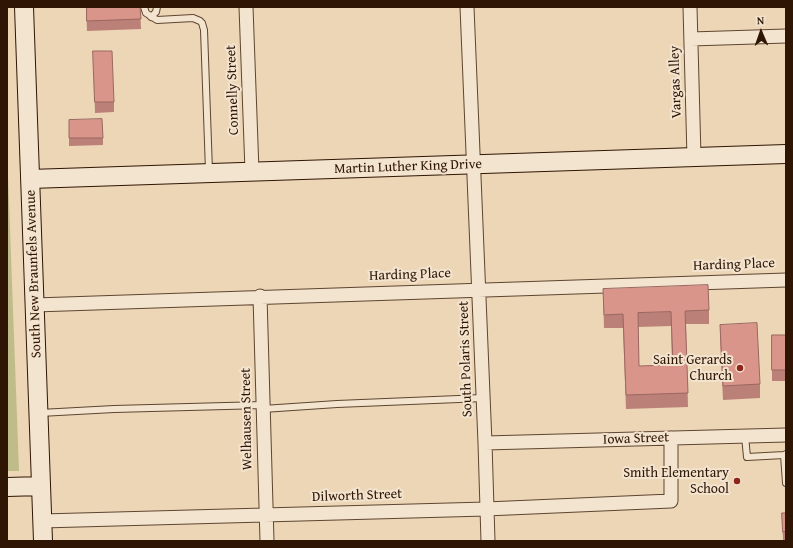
<!DOCTYPE html>
<style>
body{margin:0}
#map{position:relative;width:793px;height:548px;overflow:hidden;background:#ecd6b6;font-family:"Gentium Book Plus",serif}
canvas{display:block}
.frame{position:absolute;inset:0;border:8px solid #2f1503;pointer-events:none}
.north{position:absolute;left:741px;top:12px;width:40px;height:40px;-webkit-text-stroke:3px #f3e4d0;paint-order:stroke;rotate:358deg;font-size:11px;font-weight:700;line-height:16px;text-align:center;color:#2f1503}
.north::after{content:'';display:block;margin:auto;width:14px;height:18px;background:#2f1503;clip-path:polygon(50% 0,100% 100%,50% 72%,0 100%)}
</style>
<div id="map">
<canvas width="793" height="548"></canvas>
<div class="frame"></div>
<div class="north">N</div>
</div>
<script>
const context = document.querySelector('canvas').getContext('2d');
context.lineJoin = 'round';
function fill(path, color) { context.fillStyle = color; context.fill(path, 'evenodd'); }
function trace(path, color, width, dash) { context.strokeStyle = color; context.lineWidth = width; context.lineCap = dash ? 'butt' : 'round'; context.setLineDash(dash || []); context.stroke(path); }
function drawText(font, color, halo, rows, align = 'center') {
  context.font = font + ' "Gentium Book Plus",serif'; context.lineWidth = 4; context.setLineDash([]); context.textBaseline = 'middle'; context.strokeStyle = halo; context.fillStyle = color; for (const [text, x, y, turn = 0] of rows) {
    context.save(); context.translate(x, y); context.rotate((+turn || 0) * Math.PI / 180); context.textAlign = isNaN(turn) ? turn : align; if (halo) context.strokeText(text, 0, 0); context.fillText(text, 0, 0); context.restore();
  }
}
fill(new Path2D(`
 M 7,148 L 19,471 L 7,471 Z`), '#bfbc89');
const lane = new Path2D(`
 M 144,7 L 146,13 L 157,20 L 193,18 L 200,21 L 202,23 L 204,30 L 209,171
 M 151,17 L 156,12 L 157,7
 M 263,409 L 337,404 L 483,398
 M 40,413 L 114,409 L 263,405
 M 745,436 L 747,457 L 784,455
 M 786,454 L 784,455 L 786,483`);
const street = new Path2D(`
 M 246,7 L 252,171
 M 467,7 L 485,443 L 488,541
 M 690,7 L 694,157
 M 691,39 L 786,36
 M 260,296 L 267,541
 M 35,305 L 786,280
 M 485,443 L 786,435
 M 42,521 L 486,509 L 671,501 L 671,438`);
const secondary = new Path2D(`
 M 24,7 L 43,541
 M 30,179 L 786,154
 M 7,487 L 41,486`);
trace(lane, '#5e4530', 8);
trace(street, '#5e4530', 15);
trace(secondary, '#2f1503', 20);
trace(lane, '#f3e4d0', 6);
trace(street, '#f3e4d0', 13);
trace(secondary, '#f3e4d0', 18);
fill(new Path2D(`
 M 86,7 L 140,7 L 141,29 L 87,31 Z
 M 93,51 L 114,102 L 114,112 L 95,113 Z
 M 69,120 L 103,138 L 103,145 L 69,146 Z
 M 603,289 L 709,310 L 709,324 L 686,324 L 688,407 L 626,409 L 623,328 L 604,328 ZM 671,326 L 672,365 L 639,366 L 638,327 Z
 M 720,325 L 760,384 L 760,398 L 723,400 L 720,338 Z
 M 772,335 L 786,335 L 786,381 L 772,381 Z
 M 782,513 L 786,513 L 786,541 L 783,541 Z`), '#bb8077');
const building = new Path2D(`
 M 87,7 L 140,7 L 141,19 L 87,21 Z
 M 93,51 L 112,51 L 114,102 L 95,102 Z
 M 102,119 L 103,138 L 69,138 L 69,120 Z
 M 708,285 L 709,310 L 685,311 L 688,393 L 626,395 L 623,314 L 604,315 L 603,289 ZM 671,312 L 673,365 L 639,366 L 638,313 Z
 M 757,323 L 760,384 L 723,386 L 720,325 Z
 M 772,335 L 786,335 L 786,370 L 772,370 Z
 M 782,513 L 786,513 L 786,531 L 783,532 Z`);
fill(building, '#da958a');
trace(building, '#996861', 1);
for (const [x, y, r, color] of [
 [740,368,4,"#8f2418"],
 [737,481,4,"#8f2418"]
]) { const dot = new Path2D(); dot.arc(x, y, r, 0, 2 * Math.PI); context.fillStyle = color; context.fill(dot); trace(dot, '#f3e4d0', 1.5); }
drawText('14px', '#2f1503', '#f3e4d0', [
 ["Vargas Alley",676,82,-92],
 ["Connelly Street",233,90,-92],
 ["Martin Luther King Drive",408,167,-2],
 ["Harding Place",734,265,-2],
 ["South New Braunfels Avenue",34,274,-92],
 ["Harding Place",410,275,-2],
 ["South Polaris Street",466,359,-92],
 ["Welhausen Street",247,419,-91],
 ["Iowa Street",636,439,-2],
 ["Dilworth Street",357,496,-2]
]);
drawText('14px', '#2f1503', '#f3e4d0', [
 ["Saint Gerards",732,360],
 ["Church",732,376],
 ["Smith Elementary",729,473],
 ["School",729,489]
], 'right');
</script>
